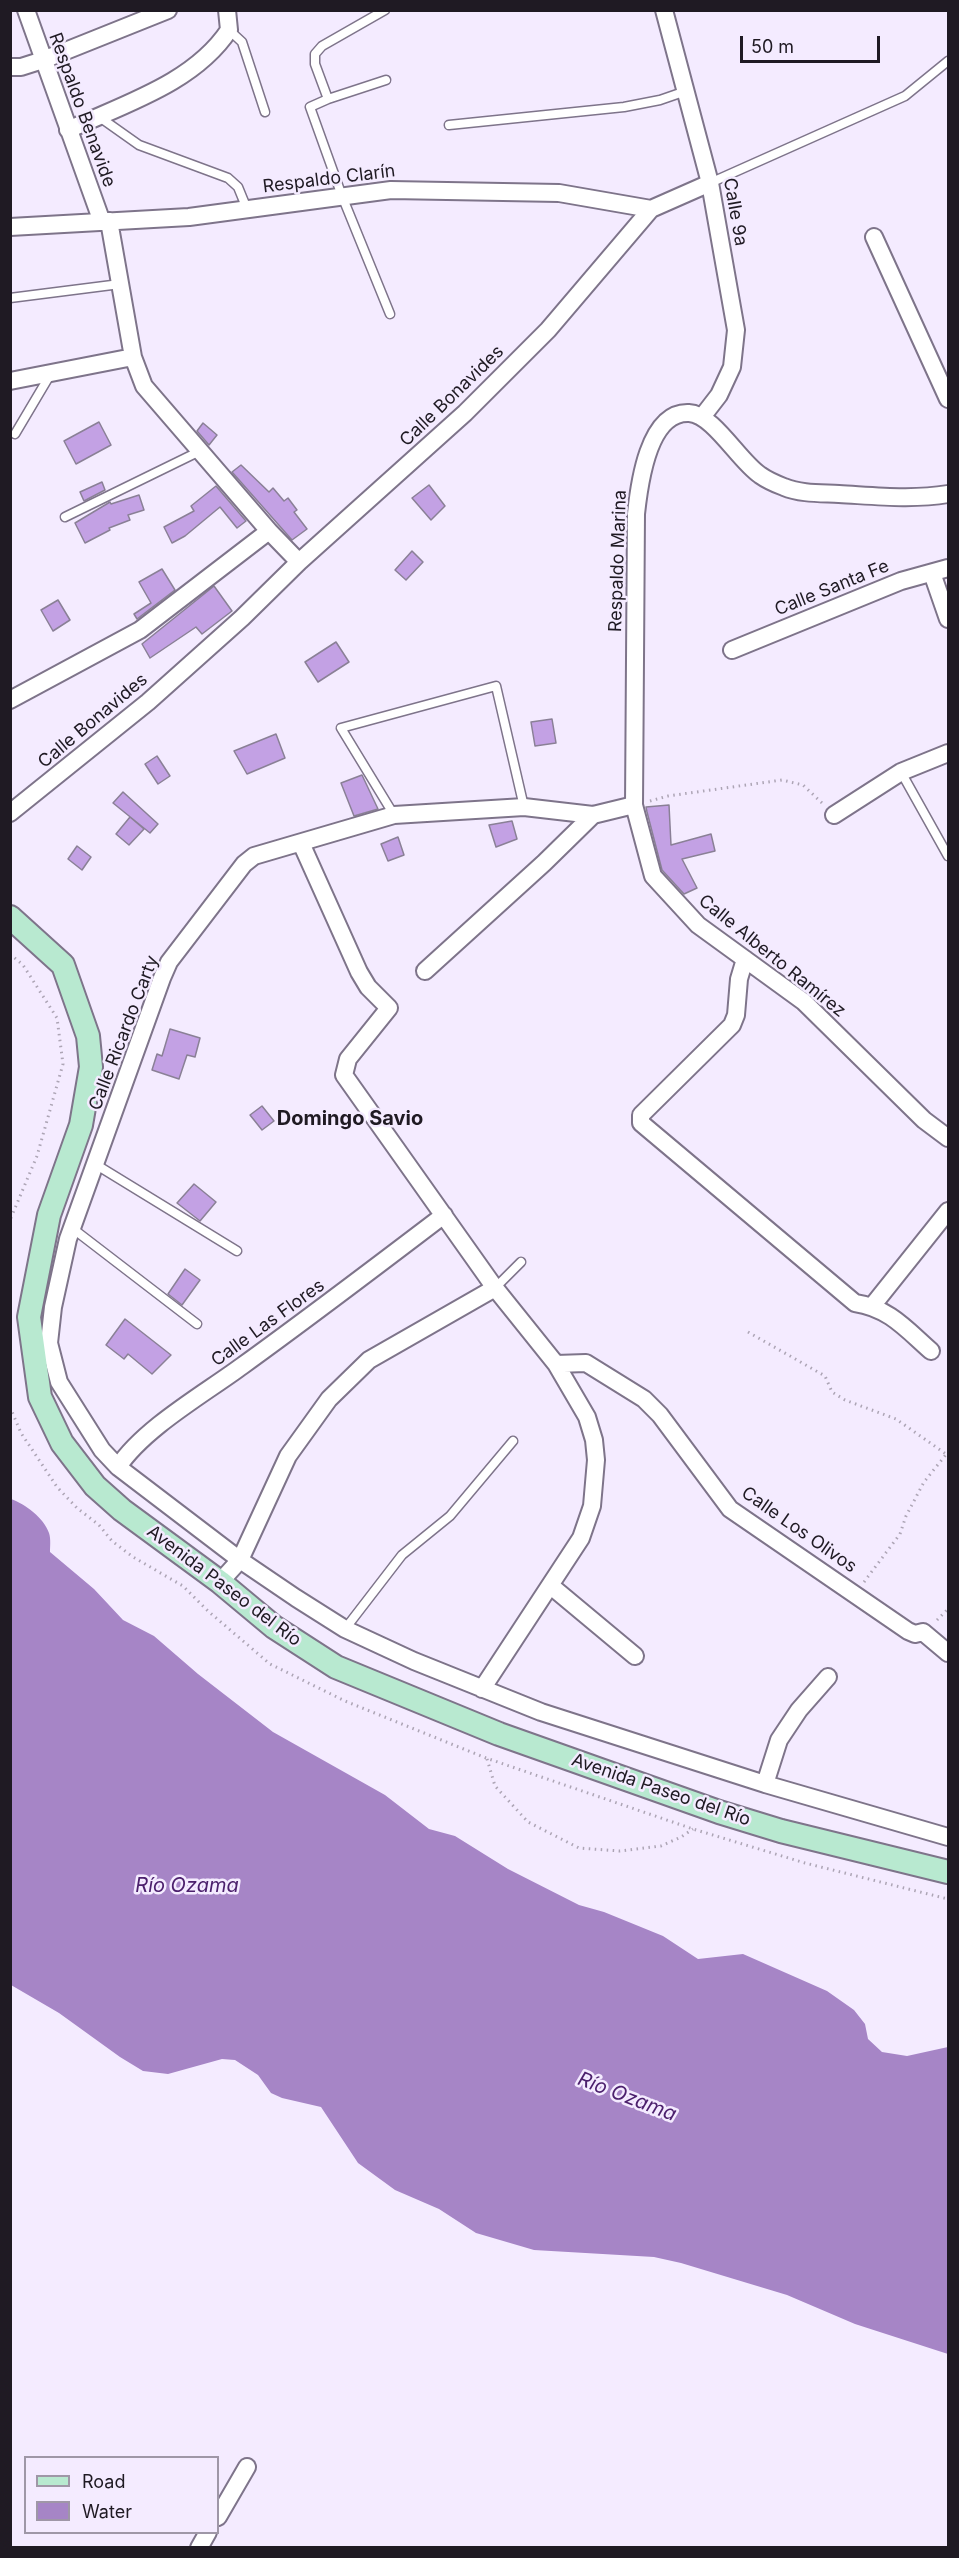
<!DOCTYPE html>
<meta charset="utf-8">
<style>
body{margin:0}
#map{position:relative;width:959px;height:2558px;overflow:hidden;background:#f4ebff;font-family:Inter,sans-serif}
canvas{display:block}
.frame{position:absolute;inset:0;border:12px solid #1f1a23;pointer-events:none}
.legend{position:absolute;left:24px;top:2456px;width:195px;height:78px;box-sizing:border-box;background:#f4ebff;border:2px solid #9f97a7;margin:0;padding:8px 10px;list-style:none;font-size:18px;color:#1f1a23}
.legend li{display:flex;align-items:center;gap:12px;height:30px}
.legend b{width:30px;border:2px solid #9f97a7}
.scale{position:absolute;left:740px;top:36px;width:140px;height:27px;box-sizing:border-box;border:3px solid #1f1a23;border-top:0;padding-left:8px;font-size:18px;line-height:21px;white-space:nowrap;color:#1f1a23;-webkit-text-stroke:4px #f4ebff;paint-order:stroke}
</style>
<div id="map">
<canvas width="959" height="2558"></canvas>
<div class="frame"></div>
<ul class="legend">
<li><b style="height:8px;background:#b8e9d0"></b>Road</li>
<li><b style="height:16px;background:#a685c6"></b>Water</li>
</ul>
<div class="scale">50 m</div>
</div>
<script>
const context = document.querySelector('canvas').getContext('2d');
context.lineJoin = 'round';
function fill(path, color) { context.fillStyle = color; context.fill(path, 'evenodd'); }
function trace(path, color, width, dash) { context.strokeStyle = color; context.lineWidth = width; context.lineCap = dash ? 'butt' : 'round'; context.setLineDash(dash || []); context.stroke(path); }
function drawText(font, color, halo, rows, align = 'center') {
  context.font = font + ' Inter,sans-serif'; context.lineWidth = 5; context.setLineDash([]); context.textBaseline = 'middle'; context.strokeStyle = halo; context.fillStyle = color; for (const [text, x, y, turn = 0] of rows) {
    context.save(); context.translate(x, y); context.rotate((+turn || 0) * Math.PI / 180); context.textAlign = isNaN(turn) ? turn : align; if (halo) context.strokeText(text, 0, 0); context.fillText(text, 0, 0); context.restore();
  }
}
fill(new Path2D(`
 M 11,1499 C 25,1504 44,1518 49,1533 C 51,1539 50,1547 50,1552 L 94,1589 L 123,1620 L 154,1636 L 198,1674 L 273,1732 L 385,1795 L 429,1829 L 455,1836 L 508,1869 L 579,1905 L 604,1912 L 663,1936 L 698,1959 L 743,1954 L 827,1991 L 854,2010 L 865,2024 L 868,2039 L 882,2052 L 907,2056 L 948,2047 L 948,2354 L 855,2324 L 787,2295 L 681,2263 L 654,2257 L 534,2250 L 476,2233 L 439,2209 L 395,2190 L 358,2163 L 321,2107 L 282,2098 L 271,2093 L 258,2075 L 235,2060 L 222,2059 L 168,2074 L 143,2071 L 120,2057 L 59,2013 L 11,1985 Z`), '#a685c6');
const building = new Path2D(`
 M 99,422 L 111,445 L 76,464 L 64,441 Z
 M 203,423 L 217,435 L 209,445 L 197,431 Z
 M 241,465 L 269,492 L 273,488 L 284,501 L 288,498 L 297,510 L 294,512 L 307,529 L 292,540 L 232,472 Z
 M 102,482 L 105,490 L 84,501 L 80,492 Z
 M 429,485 L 445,506 L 431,520 L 412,498 Z
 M 216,486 L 246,521 L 237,528 L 220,507 L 185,536 L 172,543 L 164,527 L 194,511 L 191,506 Z
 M 139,495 L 144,510 L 128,515 L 130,520 L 109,528 L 110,530 L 85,543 L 75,523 L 110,502 L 111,504 Z
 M 412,551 L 423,562 L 406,580 L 395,570 Z
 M 162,569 L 175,590 L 137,619 L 134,614 L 151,603 L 139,582 Z
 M 214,586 L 232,611 L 202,634 L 196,627 L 150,658 L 142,644 Z
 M 58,600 L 70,620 L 53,631 L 41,610 Z
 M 336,642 L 349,662 L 318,682 L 305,662 Z
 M 552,719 L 556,743 L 535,746 L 531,722 Z
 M 276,734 L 285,758 L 247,774 L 234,751 Z
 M 157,756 L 170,776 L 158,784 L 145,764 Z
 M 362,775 L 378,809 L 354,816 L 341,783 Z
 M 123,792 L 158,824 L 150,833 L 113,803 Z
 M 669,805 L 671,845 L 711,834 L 715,851 L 682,859 L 697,888 L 684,894 L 662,870 L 647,812 L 646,807 Z
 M 130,817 L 144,829 L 129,845 L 116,834 Z
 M 512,821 L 517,839 L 496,847 L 489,825 Z
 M 398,837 L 404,855 L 388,861 L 381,844 Z
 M 77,846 L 91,857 L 82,870 L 68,859 Z
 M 170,1029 L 200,1038 L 195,1057 L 187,1055 L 179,1079 L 152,1070 L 157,1054 L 162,1056 Z
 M 262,1106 L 274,1121 L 262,1130 L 250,1115 Z
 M 194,1184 L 216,1202 L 200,1221 L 177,1203 Z
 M 185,1269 L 200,1280 L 182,1305 L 168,1294 Z
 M 125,1319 L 171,1355 L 152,1374 L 128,1354 L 124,1359 L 106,1345 Z`);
fill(building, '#c3a1e4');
trace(building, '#8a8096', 1.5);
const lane = new Path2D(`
 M 229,30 L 242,42 L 265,112
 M 386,80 L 328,99 L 310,107 L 342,196 L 390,314
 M 328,99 L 315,64 L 315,54 L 322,46 L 385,10
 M 98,116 L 139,145 L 228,178 L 238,187 L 247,209
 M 449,125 L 624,107 L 660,100 L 686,91
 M 710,183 L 905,96 L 948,61
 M 10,298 L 120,284
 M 15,434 L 50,375
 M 65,517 L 200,451
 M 901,772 L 948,856
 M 394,815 L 341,728 L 496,686 L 524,807
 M 95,1164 L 237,1251
 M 72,1228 L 197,1324
 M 495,1288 L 521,1262
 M 345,1629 L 402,1555 L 450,1516 L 513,1441`);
const street = new Path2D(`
 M 26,10 L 102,222
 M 664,10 L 710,183 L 736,330 L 732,367 L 719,395 L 702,417
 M 10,67 L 21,67 L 43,60 L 168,10
 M 68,130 C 124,104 194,83 229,30 L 227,10
 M 109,221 L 133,357 L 144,386 L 269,531
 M 10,227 L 189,217 L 391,190 L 559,193 L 651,209
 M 874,237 L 948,399
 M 10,381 L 133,357
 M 948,494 C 912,500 876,496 839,494 C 821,493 801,494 784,487 C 776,484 767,480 760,475 C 739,461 713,414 689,413 C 648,411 639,486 636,514 L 634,805 L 653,876 L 698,925 L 804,1002 L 924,1120 L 948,1138
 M 932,573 L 948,619
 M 732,650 L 901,581 L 948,568
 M 10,700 L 140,630 L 269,531 L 299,562
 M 634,805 L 593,815 L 524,807 L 394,815 L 254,856 L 244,864 L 169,962 L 162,978 L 68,1239 L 53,1307 L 49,1343 L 59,1382 L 102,1450 L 118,1467 L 240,1560 L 296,1598 L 345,1629 L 414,1661 L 541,1712 L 765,1784 L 948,1837
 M 10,813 L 148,702 L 242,618 L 299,562 L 465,413 L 548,330 L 651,209 L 710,183
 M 834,815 L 901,772 L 948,753
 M 301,843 L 359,972 L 368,987 L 389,1008 L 348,1059 L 344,1075 L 495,1288 L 556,1364 L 587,1417 L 594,1440 L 596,1460 L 592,1506 L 581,1538 L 482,1689
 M 745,959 L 739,979 L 736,1015 L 732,1025 L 641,1115 L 641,1123 L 855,1303 C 889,1308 906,1329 931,1351
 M 425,971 L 544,863 L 593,815
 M 873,1305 L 948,1211
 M 556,1364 L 586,1363 L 644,1399 L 660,1415 L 730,1509 L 908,1631 L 915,1634 L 923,1632 L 948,1653
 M 118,1467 C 144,1428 204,1394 242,1366 C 310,1317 377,1266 444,1215
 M 220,1582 L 240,1560 L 288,1456 L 329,1399 L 369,1360 L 495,1288
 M 551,1586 L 635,1656
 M 765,1784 L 779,1740 L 799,1710 L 828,1677
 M 218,2517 L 247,2467
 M 199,2548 L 208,2532`);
const secondary = new Path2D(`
 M 10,917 L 63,965 L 88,1036 L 91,1067 L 81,1125 L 49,1215 L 29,1317 L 40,1397 L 62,1443 L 95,1486 L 122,1510 L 220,1582 L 274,1627 L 336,1667 L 499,1734 L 719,1812 L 781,1831 L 948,1872`);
trace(lane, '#7e748a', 11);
trace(street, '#7e748a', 20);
trace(secondary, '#7e748a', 26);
trace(new Path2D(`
 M 650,801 L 668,796 L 782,780 L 803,785 L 822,803
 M 10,954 L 23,965 L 57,1018 L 63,1064 L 37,1156 L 10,1220
 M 748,1332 L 825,1376 L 832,1392 L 845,1400 L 896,1419 L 946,1454
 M 10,1407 L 21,1433 L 57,1487 L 77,1508 L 99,1525 L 112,1541 L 133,1557 L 183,1586 L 208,1611 L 270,1664 L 345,1701 L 486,1758 L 693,1829 L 805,1863 L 948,1899
 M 864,1582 L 900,1534 L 906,1516 L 924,1482 L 948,1452
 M 937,1620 L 948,1609
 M 487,1759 L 495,1786 L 528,1822 L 579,1848 L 620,1851 L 661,1846 L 681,1837 L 693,1829`), '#ada5b5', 3, [1.5, 4.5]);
trace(lane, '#fff', 8);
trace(street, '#fff', 16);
trace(secondary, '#b8e9d0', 22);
drawText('18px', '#1f1a23', '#f4ebff', [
 ["Respaldo Benavide",82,110,70],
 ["Respaldo Clarín",329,179,-7],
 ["Calle 9a",735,212,80],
 ["Calle Bonavides",452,396,-44],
 ["Respaldo Marina",618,561,-88],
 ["Calle Santa Fe",832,588,-22],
 ["Calle Bonavides",93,721,-40],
 ["Calle Alberto Ramírez",772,956,39],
 ["Calle Ricardo Carty",124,1033,-69],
 ["Calle Las Flores",268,1323,-36],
 ["Calle Los Olivos",799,1530,35],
 ["Avenida Paseo del Río",224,1586,37],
 ["Avenida Paseo del Río",661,1790,19]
]);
drawText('bold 20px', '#1f1a23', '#f4ebff', [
 ["Domingo Savio",350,1119]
]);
drawText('italic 20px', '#4c206d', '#f4ebff', [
 ["Río Ozama",187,1886],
 ["Río Ozama",627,2097,21]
]);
</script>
